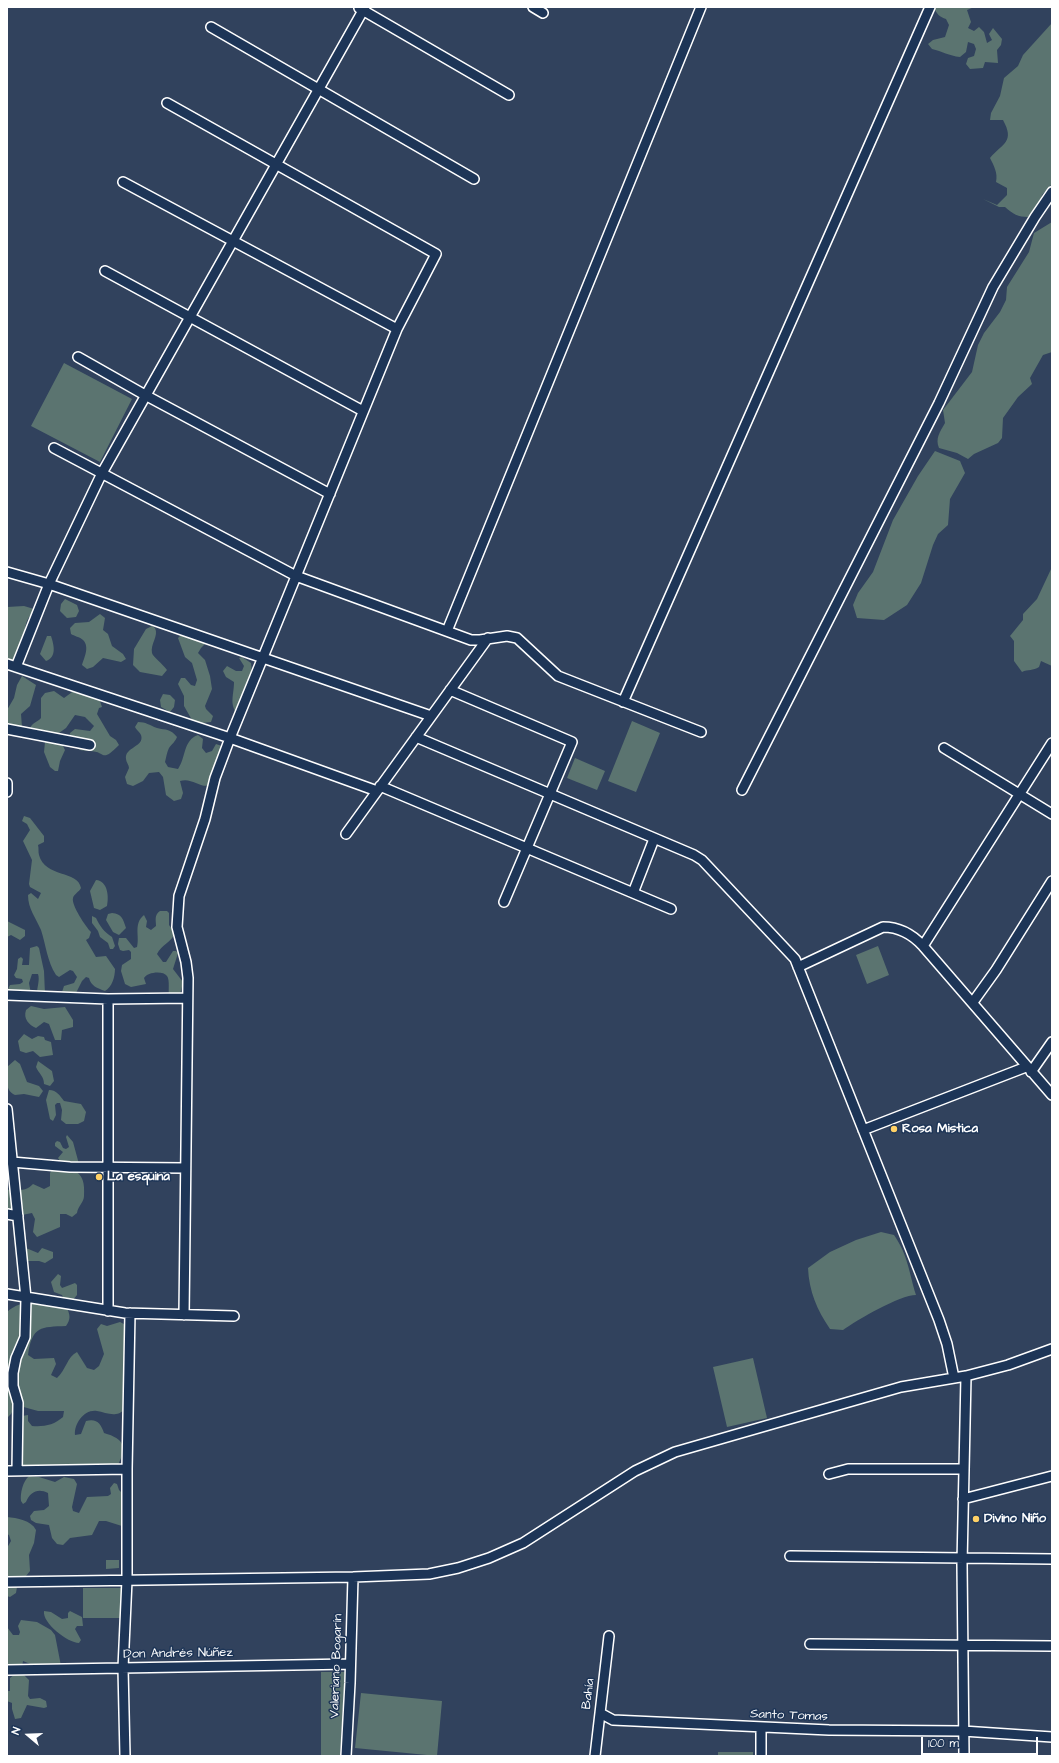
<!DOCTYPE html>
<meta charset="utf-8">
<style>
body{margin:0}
#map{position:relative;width:1059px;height:1763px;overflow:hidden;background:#31425d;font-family:"Architects Daughter",sans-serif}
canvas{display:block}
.frame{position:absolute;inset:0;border:8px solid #fff;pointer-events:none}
.north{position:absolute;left:8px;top:1715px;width:40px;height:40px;-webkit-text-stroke:3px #1d3557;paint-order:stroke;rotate:289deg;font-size:11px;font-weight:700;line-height:16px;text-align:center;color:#fff}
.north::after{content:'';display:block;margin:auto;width:14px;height:18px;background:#fff;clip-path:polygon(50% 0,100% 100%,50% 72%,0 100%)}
.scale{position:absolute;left:921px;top:1737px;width:117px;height:18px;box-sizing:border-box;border:2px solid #fff;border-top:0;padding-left:5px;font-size:12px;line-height:14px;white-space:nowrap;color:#fff;-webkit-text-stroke:3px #1d3557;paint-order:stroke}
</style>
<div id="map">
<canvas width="1059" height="1763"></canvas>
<div class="frame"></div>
<div class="north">N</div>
<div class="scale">100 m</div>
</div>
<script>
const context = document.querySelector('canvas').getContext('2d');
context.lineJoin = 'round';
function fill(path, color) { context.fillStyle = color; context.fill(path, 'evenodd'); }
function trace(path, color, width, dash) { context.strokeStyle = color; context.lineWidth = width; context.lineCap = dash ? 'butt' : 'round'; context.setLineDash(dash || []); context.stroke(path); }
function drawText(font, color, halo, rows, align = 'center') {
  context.font = font + ' "Architects Daughter",sans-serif'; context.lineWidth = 3; context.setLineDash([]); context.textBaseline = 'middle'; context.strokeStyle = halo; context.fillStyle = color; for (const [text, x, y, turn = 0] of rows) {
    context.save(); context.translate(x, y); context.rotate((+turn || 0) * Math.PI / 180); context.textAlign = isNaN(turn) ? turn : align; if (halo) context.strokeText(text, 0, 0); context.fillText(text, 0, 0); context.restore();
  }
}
fill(new Path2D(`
 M 934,7 L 974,7 L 967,10 L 971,22 L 968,28 L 974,31 L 979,27 L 984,32 L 987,43 L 992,40 L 989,34 L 993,28 L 1002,39 L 1001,45 L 997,50 L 998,63 L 985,62 L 983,68 L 970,69 L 966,64 L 968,58 L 974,56 L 976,49 L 974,44 L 968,42 L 966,52 L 960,57 C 949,56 942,51 932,49 L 928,44 L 933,40 L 945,37 L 949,25 L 946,19 C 940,17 936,14 934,7 Z
 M 1052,23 L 1052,184 L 1042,195 L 1041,201 L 1028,217 C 1018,217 1013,214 1005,207 L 999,207 L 983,199 L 997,205 L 1007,195 L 1007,188 L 996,182 C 998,173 994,166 990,158 C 1003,143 1015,142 1003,120 L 990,120 L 991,113 L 1000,96 L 1004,78 L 1018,66 L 1023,55 Z
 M 1052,222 L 1052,352 L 1043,355 L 1030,378 L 1032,384 L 1018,397 L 1003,418 L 1002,438 L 998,443 L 974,454 L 968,459 L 957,453 L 939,448 C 935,438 940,432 945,423 L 943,410 L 972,372 L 978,345 L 984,333 L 1000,312 L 1006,300 L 1007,287 L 1029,252 L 1034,233 Z
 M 64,363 L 132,399 L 100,462 L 31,426 Z
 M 935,451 L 960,461 L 965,473 L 950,499 L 948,525 L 938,534 L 933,545 L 921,583 L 907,605 L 884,620 L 857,618 L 853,605 L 858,593 L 873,572 L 893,520 L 918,476 Z
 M 1052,567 L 1052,666 L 1041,661 L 1039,667 C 1033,671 1028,669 1022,672 L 1014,661 L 1014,641 L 1010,636 L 1023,620 L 1023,614 L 1037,599 Z
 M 65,599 L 77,605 L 79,611 L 76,617 L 67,618 L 60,611 L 61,604 Z
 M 24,606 L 34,609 L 35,612 C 23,619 26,630 24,642 C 22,650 17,655 12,661 L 7,662 L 7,607 Z
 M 100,614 L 105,618 L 103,630 L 108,634 L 112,646 L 123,654 L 126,659 L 121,662 L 103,658 L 93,667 L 87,669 L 82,665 C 84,658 90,647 83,640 C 80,637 74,636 71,634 L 70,628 L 75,623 L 89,622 Z
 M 152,626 L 155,628 C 159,636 150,644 152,653 C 153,657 163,664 167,670 L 162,676 L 140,672 L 133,665 L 134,649 L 146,629 Z
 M 186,635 L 204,641 L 205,644 L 201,648 L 198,653 L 205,660 L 210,676 L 212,689 L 205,706 L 206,709 L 213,716 L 211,722 L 202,723 L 192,720 L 184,706 L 184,696 L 178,684 L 181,678 L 185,678 L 191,685 L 195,686 L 197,680 L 192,663 L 185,657 L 178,638 L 180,636 Z
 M 47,636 L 51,636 C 54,645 57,657 46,661 L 40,654 Z
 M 242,657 L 251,663 C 253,673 248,681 244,690 L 248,709 L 243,717 L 240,717 C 228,706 234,696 234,682 L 226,677 L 223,671 L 227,666 L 236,671 L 242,671 L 244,666 L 239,658 Z
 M 22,676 L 36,685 L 30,706 L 21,714 L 22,727 L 20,729 L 9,723 L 7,725 L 7,710 L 14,698 L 17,685 Z
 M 79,687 L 99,698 L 102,707 L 99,708 L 97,714 L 110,736 L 116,740 L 119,745 C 100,764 107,751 89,751 C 85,750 81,752 77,748 C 74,745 73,742 69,739 L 70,733 L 75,729 L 90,731 L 94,726 L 85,717 L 75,715 L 66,728 L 59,733 L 58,736 L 65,750 L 60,761 L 58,771 L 55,771 L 50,767 L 44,752 L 45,742 L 41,737 L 30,732 C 29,723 37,723 41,718 L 41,698 L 45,693 L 54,691 L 64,698 Z
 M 163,694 L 170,695 L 175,700 L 174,707 L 170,712 L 161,707 L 160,700 Z
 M 632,721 L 660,733 L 636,792 L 608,781 Z
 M 138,722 C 146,722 149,725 157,728 C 166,730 171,729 177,737 C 175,742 172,744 169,748 C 167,752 166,758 165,762 L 168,767 L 178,769 C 186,758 183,740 198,735 L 203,739 L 202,748 L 206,753 L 212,751 L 216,744 L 222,746 L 224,748 L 211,785 C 200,789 192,777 180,781 L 183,793 L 181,799 L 174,801 L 166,795 L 163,777 L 159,772 L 149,773 L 143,781 L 133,786 L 127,784 L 125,777 L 129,768 C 129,765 126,762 126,759 C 124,747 145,747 141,735 C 140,732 136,730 135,727 Z
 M 575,758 L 605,771 L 597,790 L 567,778 Z
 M 24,816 L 30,818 L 44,836 L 44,842 L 38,845 C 39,848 38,852 39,855 C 45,878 78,870 81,888 C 79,892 74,894 73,898 C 71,905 86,927 91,932 L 89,938 L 86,940 L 96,957 L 106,956 L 115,969 C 115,977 112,987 105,991 C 97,988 91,986 89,978 L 86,977 L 82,981 L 75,995 L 64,995 L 62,992 L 64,986 L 74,983 L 77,977 L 73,971 L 70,970 L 59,977 L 56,975 C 47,961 46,945 41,930 C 36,918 28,909 28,895 L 31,893 L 38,899 L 41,893 L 30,887 L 29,884 L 32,860 L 23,841 L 30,830 L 27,824 L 22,821 Z
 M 96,880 C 108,881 109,897 107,906 L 100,910 L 94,908 L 90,891 Z
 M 160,911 L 167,911 L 169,913 L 169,925 L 175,933 C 172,942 161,945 157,954 L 163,962 L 166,962 L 173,951 L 176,951 L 178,953 L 173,969 L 183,982 L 180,995 L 169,996 C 168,991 170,980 167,976 C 163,970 147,972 144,978 L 146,984 L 131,987 L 125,984 L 121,971 L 122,965 L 131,959 L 131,952 L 129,950 L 123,951 L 120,950 L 118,944 L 119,938 L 126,938 L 134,948 L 137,947 C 140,936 133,924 144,915 L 147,921 L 146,927 L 151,930 L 156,926 C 156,920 154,915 160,911 Z
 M 112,913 C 122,914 123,919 126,928 L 119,935 L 113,932 L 106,920 L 108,914 Z
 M 92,916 L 96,918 C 100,926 104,932 112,937 L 115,946 L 113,949 L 110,949 L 108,943 L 100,937 L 98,931 L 92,923 Z
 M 7,921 L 25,930 L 25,936 L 20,940 L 11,935 L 7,937 Z
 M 37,946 L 39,948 L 44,971 L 45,994 L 37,993 C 37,987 40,980 38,974 L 32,974 L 29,983 L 31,994 L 7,991 L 10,985 L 20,984 L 23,982 L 22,979 L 16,978 L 14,975 L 17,969 L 18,959 L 21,957 L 23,959 L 22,965 L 29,965 L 30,948 Z
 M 878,946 L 889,975 L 867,984 L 856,955 Z
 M 31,1006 L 44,1009 L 65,1007 L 73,1020 L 73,1027 L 62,1030 L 61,1040 L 55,1040 L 49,1024 L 44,1022 L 36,1028 C 29,1025 23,1019 26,1010 Z
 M 24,1034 L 32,1039 L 38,1036 L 44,1037 L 45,1040 L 51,1042 L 53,1055 L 40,1057 L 33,1051 L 26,1053 L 20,1051 L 18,1041 Z
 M 15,1060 L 20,1064 L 27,1082 L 39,1086 L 43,1091 L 39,1097 L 24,1094 L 15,1095 C 4,1090 7,1077 7,1067 Z
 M 38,1061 L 52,1071 L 54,1081 L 50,1086 L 44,1084 C 44,1076 39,1074 36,1067 Z
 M 49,1090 C 57,1090 60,1096 64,1101 L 81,1104 L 86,1112 L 84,1121 L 78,1124 L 66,1124 L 61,1120 L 62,1110 L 60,1103 L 57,1103 L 55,1105 L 56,1115 L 53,1121 L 50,1119 L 46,1100 Z
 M 67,1135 L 73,1142 L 79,1164 C 72,1163 62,1166 58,1158 L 63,1152 L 55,1146 L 55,1143 L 57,1141 L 60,1142 L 63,1148 L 66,1149 L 69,1147 L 66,1137 Z
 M 53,1167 C 74,1169 86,1170 84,1196 C 84,1202 78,1206 77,1213 L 72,1217 L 66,1214 L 60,1214 L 60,1227 L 37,1237 L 33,1232 L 35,1219 L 32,1213 L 7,1218 L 7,1190 C 18,1189 24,1193 33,1184 L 44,1189 L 50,1186 L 50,1173 Z
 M 881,1232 L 894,1235 C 908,1255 909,1272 916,1295 C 900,1295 857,1320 843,1330 L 830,1329 C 817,1310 809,1291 808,1268 L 830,1252 L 856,1240 Z
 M 26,1248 L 38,1253 L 42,1248 L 53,1252 L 53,1258 L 45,1263 L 39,1261 L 27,1261 L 25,1259 L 24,1250 Z
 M 58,1274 L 61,1276 L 60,1285 L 62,1288 L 75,1283 L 77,1285 L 77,1295 L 71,1302 L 65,1301 L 62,1295 L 54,1292 L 51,1282 Z
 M 42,1302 L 67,1308 C 70,1315 71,1319 66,1326 C 41,1327 32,1326 28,1355 L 34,1359 L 54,1358 L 56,1364 L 51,1375 L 57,1378 C 66,1370 67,1357 77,1352 L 87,1368 L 94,1370 L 99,1366 L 104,1354 L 97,1329 L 101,1324 L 107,1326 L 120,1322 L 126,1325 L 126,1407 C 123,1410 121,1414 116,1414 C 110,1415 103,1412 97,1411 C 84,1409 74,1424 75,1435 L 81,1434 L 86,1421 C 97,1418 101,1424 104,1433 C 125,1439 127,1447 118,1465 L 59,1465 L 53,1468 L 23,1467 L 20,1462 L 22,1442 L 22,1416 L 28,1415 L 28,1421 L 32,1426 C 44,1427 54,1425 63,1417 L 64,1411 L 38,1411 L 20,1406 L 14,1408 L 11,1414 L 7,1418 L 7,1312 C 20,1301 26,1304 42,1302 Z
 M 753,1358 L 767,1418 L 727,1427 L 713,1367 Z
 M 29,1476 L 39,1477 L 55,1482 L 64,1477 L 74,1479 L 77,1484 L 72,1507 L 73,1511 L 79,1513 L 87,1497 L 108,1496 L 111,1494 L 110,1488 L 114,1483 L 117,1484 L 119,1490 L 127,1498 L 125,1527 L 106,1521 L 99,1521 L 92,1535 L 70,1538 L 63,1545 L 57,1544 L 52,1538 L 49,1525 L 36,1523 L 31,1520 L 30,1516 L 34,1511 L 44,1510 L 49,1506 L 48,1493 C 38,1488 30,1492 26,1502 L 23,1504 L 21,1501 C 20,1493 23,1481 29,1476 Z
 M 7,1517 C 17,1518 31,1520 36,1530 L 34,1543 L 29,1555 L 30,1571 L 26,1576 L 18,1581 L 16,1593 L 10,1597 L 7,1596 L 7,1548 L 11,1541 L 9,1535 L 7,1534 Z
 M 106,1560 L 119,1560 L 119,1568 L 106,1569 Z
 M 83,1588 L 121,1588 L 121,1618 L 83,1618 Z
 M 44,1611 L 51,1612 L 62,1619 L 68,1618 L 68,1613 L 70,1611 L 82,1617 L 83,1626 L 77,1626 L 75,1629 L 81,1640 L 79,1643 C 68,1643 42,1623 44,1611 Z
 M 21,1620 L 37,1622 L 51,1630 L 55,1635 L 61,1666 L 35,1666 L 23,1661 L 22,1667 L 7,1665 L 7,1627 L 13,1635 L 19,1635 L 20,1632 L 18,1626 Z
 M 321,1672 L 345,1672 L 340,1756 L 321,1756 Z
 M 15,1674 L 24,1675 L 29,1680 L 28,1696 L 30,1699 L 40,1698 L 46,1701 L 47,1707 L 44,1708 L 27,1705 L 21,1718 L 15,1719 L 12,1709 L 12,1703 L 7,1701 L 7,1691 L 10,1691 L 10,1678 Z
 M 361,1693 L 442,1701 L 437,1756 L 355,1748 Z
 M 718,1752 L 753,1752 L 753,1756 L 718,1756 Z`), '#5b7470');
const minor = new Path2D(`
 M 533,7 L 543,13
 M 359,8 L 509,95
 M 211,27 L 474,179
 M 167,103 L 436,254 L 397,329 L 230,738 L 215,778 L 205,819 L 179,896 L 177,927 L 186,962 L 188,978 L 184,1315
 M 123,182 L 397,329
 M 105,271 L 363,411
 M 78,357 L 145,395 L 330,494
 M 54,448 L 296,576 L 471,640 L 480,640 L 507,636 L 517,638 L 558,676 L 701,732
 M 7,572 L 49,584 L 431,716
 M 447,631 L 701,7
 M 7,664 L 230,738 L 377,791
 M 16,667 L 49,584 L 102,473 L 365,7
 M 450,690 L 572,742 L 504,902
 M 623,702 L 930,7
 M 7,729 L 90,745
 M 416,737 L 694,855 L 702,860 L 795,959 L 939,1320 L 947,1344 L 954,1378
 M 944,748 L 1052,814
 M 7,783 L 7,792
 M 380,786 L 671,909
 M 742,790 L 939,403 L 993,287 L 1035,217 L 1052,192
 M 346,834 L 488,638
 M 633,893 L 654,839
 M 923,946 L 1052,743
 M 798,967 L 883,927 C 900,927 912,934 923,946 L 1052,1095
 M 7,995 L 108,999 L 187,998
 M 108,999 L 108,1311
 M 973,1002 L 996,970 L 1052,881
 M 1031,1072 L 1052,1042
 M 7,1109 L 26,1298 L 25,1337 L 16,1358 L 13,1373 L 13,1386 L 18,1403 L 17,1471
 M 863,1130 L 1026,1067
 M 12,1162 L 70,1167 L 185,1168
 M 7,1214 L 18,1216
 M 7,1294 L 125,1313 L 234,1316
 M 7,1471 L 127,1469
 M 829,1474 L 848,1469 L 964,1469
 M 963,1499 L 1052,1476
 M 790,1556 L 1052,1559
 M 7,1582 L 353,1577 L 429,1574 L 458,1568 L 489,1558 L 523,1543 L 635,1471 L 675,1452 L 901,1387 L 966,1376 L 1008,1365 L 1052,1349
 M 810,1644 L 1052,1646
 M 7,1670 L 350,1664
 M 600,1713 L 613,1720 L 829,1730 L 963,1731 L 1052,1737
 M 125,1756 L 123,1668 L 127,1580 L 127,1469 L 130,1313
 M 346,1756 L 350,1683 L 353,1577
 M 595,1756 L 609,1636
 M 761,1756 L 761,1728
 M 964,1756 L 962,1564 L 966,1376`);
trace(minor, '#fff', 12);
trace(minor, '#1d3557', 9);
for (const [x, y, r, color] of [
 [894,1129,4,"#ffd166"],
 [99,1177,4,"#ffd166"],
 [976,1519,4,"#ffd166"]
]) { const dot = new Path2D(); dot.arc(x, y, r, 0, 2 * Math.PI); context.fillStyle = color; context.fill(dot); trace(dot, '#1d3557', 1.5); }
drawText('bold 13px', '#fff', '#1d3557', [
 ["Rosa Mistica",902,1129],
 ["La esquina",107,1177],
 ["Divino Niño",984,1519]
], 'left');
drawText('13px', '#fff', '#1d3557', [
 ["Don Andrés Núñez",178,1654,-1],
 ["Valeriano Bogarín",337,1666,-88],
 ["Bahía",589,1694,-83],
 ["Santo Tomas",789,1716,2]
]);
</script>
